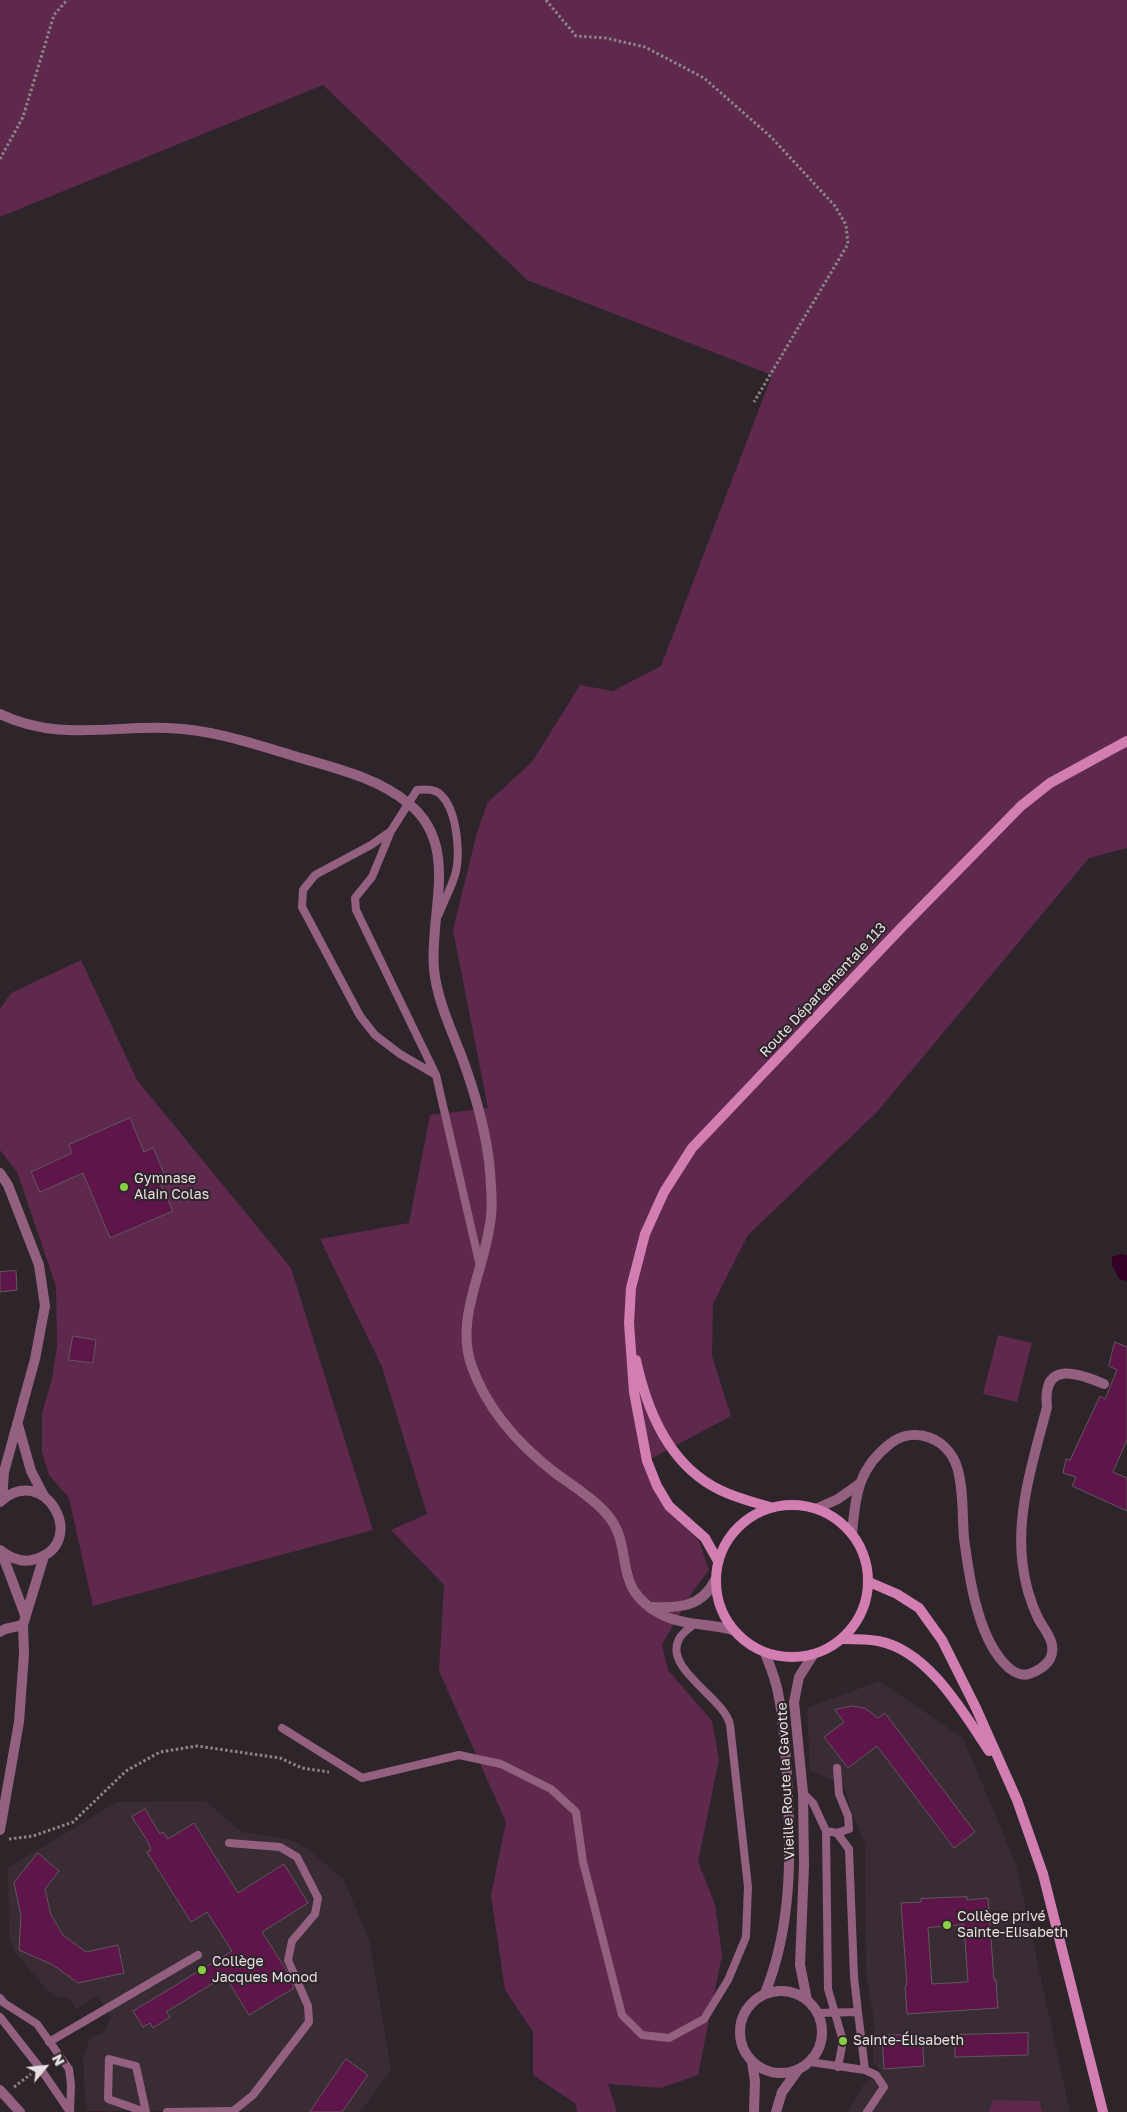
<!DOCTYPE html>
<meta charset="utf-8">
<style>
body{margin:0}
#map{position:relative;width:1127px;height:2112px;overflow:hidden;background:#2d252a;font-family:"Golos Text",sans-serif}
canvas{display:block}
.north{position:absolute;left:20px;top:2042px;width:50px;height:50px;-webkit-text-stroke:4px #2d252a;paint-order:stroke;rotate:62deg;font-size:14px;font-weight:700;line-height:20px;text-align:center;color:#e7e1e4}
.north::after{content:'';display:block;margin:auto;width:18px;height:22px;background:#e7e1e4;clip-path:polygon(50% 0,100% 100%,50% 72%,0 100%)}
</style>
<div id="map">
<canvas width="1127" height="2112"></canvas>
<div class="north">N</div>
</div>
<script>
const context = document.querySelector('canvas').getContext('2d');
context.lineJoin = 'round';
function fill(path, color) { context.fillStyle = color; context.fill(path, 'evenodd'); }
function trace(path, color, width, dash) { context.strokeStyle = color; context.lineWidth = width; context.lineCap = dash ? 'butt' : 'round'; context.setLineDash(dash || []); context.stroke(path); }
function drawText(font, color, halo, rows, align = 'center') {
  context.font = font + ' "Golos Text",sans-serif'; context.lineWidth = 4; context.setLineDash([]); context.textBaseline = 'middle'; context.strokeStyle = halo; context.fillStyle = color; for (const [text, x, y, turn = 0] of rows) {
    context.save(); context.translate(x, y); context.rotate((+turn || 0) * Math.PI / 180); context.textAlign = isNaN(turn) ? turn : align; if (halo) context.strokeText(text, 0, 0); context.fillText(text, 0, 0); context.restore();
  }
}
fill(new Path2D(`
 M 879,1681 L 963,1738 L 1016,1864 L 1070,2112 L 848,2112 L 864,2084 L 881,2071 L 873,2062 L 874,2022 L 866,1972 L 865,1843 L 851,1811 L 844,1785 L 810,1771 L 807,1708 Z
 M 205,1801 L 242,1832 L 289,1839 L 309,1850 L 344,1880 L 369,1940 L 391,2070 L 360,2112 L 88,2111 L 85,2096 L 83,2057 L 90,2038 L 104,2032 L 111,2017 L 98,1995 L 76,2009 L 69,1999 L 57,1997 L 46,1989 L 14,1951 L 9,1937 L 8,1868 L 117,1802 Z`), '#3a2c34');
fill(new Path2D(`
 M 0,0 L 1127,0 L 1127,848 L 1089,858 L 877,1112 L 748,1235 L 713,1304 L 712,1356 L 731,1416 L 643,1463 L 661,1503 L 699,1541 L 709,1570 L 693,1591 L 662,1645 L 668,1670 L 712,1721 L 719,1759 L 698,1862 L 715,1904 L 722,1955 L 698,2075 L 661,2088 L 608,2084 L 617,2112 L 577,2112 L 576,2104 L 533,2075 L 533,2032 L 505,1990 L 491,1895 L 506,1822 L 439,1671 L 444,1585 L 391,1530 L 427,1514 L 382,1367 L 320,1239 L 409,1223 L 430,1115 L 488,1108 L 453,930 L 477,832 L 488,802 L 532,762 L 580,685 L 613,691 L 661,666 L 772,375 L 527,280 L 323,85 L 0,217 Z
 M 81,960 L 137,1080 L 291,1268 L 373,1530 L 93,1606 L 69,1498 L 49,1475 L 42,1452 L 42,1413 L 52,1379 L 57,1346 L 56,1286 L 17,1172 L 0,1150 L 0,1009 L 11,993 Z
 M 998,1335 L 1032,1343 L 1017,1402 L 983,1394 Z
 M 993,2100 L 1039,2101 L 1042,2112 L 989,2112 Z`), '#5f284d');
fill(new Path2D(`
 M 1120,1254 L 1127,1255 L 1127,1281 L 1119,1279 L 1112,1265 L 1112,1257 Z`), '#330025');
const building = new Path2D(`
 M 130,1118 L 144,1152 L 153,1148 L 164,1173 L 157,1177 L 173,1211 L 110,1238 L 83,1173 L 40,1192 L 31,1172 L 72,1153 L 69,1145 Z
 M 16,1271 L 17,1290 L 0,1292 L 0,1272 Z
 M 73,1336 L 96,1340 L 93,1363 L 69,1360 Z
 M 1115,1342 L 1127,1347 L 1127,1440 L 1113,1472 L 1127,1478 L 1127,1511 L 1072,1486 L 1076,1477 L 1063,1473 L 1066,1459 L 1070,1460 L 1100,1396 L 1105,1399 L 1117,1370 L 1109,1366 Z
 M 852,1706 L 865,1708 L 878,1718 L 885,1713 L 975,1832 L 954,1848 L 877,1746 L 848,1768 L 824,1737 L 844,1722 L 835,1710 Z
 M 145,1809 L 160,1834 L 163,1832 L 168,1839 L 194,1823 L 238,1893 L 284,1864 L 308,1903 L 262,1932 L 287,1971 L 294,1988 L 249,2015 L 225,1976 L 166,2012 L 170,2017 L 153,2028 L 150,2023 L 143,2027 L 133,2011 L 232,1951 L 207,1912 L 191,1922 L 147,1852 L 151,1850 L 148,1842 L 132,1817 Z
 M 38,1853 L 59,1871 L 45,1889 L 51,1915 L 63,1935 L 86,1952 L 118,1945 L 124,1973 L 78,1983 L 53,1965 L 19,1950 L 21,1916 L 14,1883 Z
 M 967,1897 L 967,1900 L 988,1898 L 994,1980 L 996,1980 L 998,2008 L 907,2014 L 905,1986 L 907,1985 L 901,1903 L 921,1902 L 921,1899 ZM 964,1925 L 968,1982 L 932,1984 L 928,1928 Z
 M 1028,2033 L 1028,2055 L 955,2057 L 955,2035 Z
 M 901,2035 L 901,2037 L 922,2036 L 924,2066 L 884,2069 L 882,2036 Z
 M 346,2059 L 368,2075 L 342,2112 L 310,2112 Z`);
fill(building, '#5e1549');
trace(building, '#61585d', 1);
trace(new Path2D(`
 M 546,0 L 576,36 L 606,38 L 645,47 L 704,78 L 771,137 L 835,206 L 846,225 L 848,244 L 754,402
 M 0,159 L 23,117 L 54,15 L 67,0
 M 9,1839 L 33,1836 L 73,1822 L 126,1771 L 160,1752 L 197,1746 L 280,1758 L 302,1768 L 329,1772
 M 14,2087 L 31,2074`), '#8c8589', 3, [2.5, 2.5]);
trace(new Path2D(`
 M 391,831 L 372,877 L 355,898 L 356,910 L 436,1075
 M 439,914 C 444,901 451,888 455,875 C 461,854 457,812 442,796 C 437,789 425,789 417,790 L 391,831 L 371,845 L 315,875 L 303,890 L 302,907 L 360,1016 L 375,1035 L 400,1054 L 436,1075 L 480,1266
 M 282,1728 L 362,1778 L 459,1755 L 501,1764 L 551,1789 L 576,1812 L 583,1862 L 622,2015 L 642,2035 L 669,2038 L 704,2019 L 728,1980 L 746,1937 L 748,1887 L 730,1725 C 725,1698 663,1669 679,1639 C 682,1633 688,1629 693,1625
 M 803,1793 L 813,1803 L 826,1831 L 837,1833 L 849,1849 L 854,1977 L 858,2012 L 818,2013
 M 826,1831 L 828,1989 L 843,2041 L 838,2067
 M 837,1833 L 849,1829 L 848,1816 L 839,1794 L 837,1768
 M 229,1843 L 280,1847 L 297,1857 L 318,1898 L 315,1914 L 292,1941 L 288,1960 L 308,2006 L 309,2022 L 253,2095 L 232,2112
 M 0,1998 L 4,2003 L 37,2024 L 69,2069 L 71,2085 L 70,2111
 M 858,2012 L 865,2070
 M 0,2017 L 40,2068 L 70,2112
 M 49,2042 L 198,1955
 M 810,2062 L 865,2070 L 876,2075 L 884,2087 L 867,2112
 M 145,2112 L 108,2099 L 109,2059 L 136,2066 L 146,2112
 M 167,2112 L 232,2111`), '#946080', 8);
trace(new Path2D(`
 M 0,714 C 56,741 108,726 167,728 C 209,729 251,743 291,755 C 330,767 375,776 408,803 C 461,845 429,912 434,969 C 437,1001 453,1033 464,1063 C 478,1102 490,1146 491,1187 C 492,1200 492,1216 489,1229 C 482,1275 455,1321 472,1367 C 488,1411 518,1444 554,1472 C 570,1484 590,1496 604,1511 C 639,1547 606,1587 664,1616 C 686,1626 710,1623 733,1630
 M 0,1173 L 8,1185 L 39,1265 L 45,1306 L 35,1359 L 4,1472 L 2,1500
 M 18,1425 L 31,1471 L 44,1496
 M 0,1502 C 44,1461 90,1542 36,1559 C 22,1564 10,1558 0,1550
 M 818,1508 L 838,1499 L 859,1484
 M 852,1533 C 856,1494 858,1468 891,1443 C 916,1425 948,1439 957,1467 C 964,1490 962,1515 964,1538 C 969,1576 977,1633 1003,1662 C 1009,1669 1019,1677 1029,1674 C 1036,1672 1046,1666 1050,1659 C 1058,1643 1044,1630 1038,1618 C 1031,1603 1025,1583 1023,1567 C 1015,1514 1034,1458 1047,1407 C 1042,1361 1076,1372 1104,1384
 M 1,1551 L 25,1615
 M 652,1607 C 680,1608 702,1607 715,1580
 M 0,1632 L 5,1629 L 23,1625
 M 0,1830 L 19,1722 L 24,1654 L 23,1625 L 44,1556
 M 0,2090 L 20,2112`), '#946080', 10);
trace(new Path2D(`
 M740 2032a41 41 0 1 1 82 0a41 41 0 1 1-82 0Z
 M 765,1993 C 793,1925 791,1849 787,1776 C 785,1748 784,1720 778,1693 C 776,1680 770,1666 765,1653
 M 807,2000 L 800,1965 L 804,1865 L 803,1793 L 794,1702 L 799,1677 L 813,1655
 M 752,2062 L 755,2081 L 754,2112
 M 776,2112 L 782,2092 L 798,2070`), '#946080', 10);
trace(new Path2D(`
 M 636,1360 C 647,1411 670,1466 720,1490 C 736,1498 753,1502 770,1507
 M716 1581a76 76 0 1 1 152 0a76 76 0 1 1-152 0Z
 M 718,1561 L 705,1538 L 669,1506 L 657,1486 L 647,1461 L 634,1392 L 629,1323 L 631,1288 L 645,1234 L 664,1192 L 692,1148 L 902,927 L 1021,806 L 1050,783 L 1127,741
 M 869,1582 L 897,1594 L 919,1608 L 942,1640 L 976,1708 L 1017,1800 L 1043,1874 L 1103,2112
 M 843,1639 C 855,1639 867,1639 878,1641 C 928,1650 963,1712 989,1751`), '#d27eb3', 10);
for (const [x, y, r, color] of [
 [124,1187,5,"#8bce46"],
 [947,1925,5,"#8bce46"],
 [202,1970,5,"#8bce46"],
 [843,2041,5,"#8bce46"]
]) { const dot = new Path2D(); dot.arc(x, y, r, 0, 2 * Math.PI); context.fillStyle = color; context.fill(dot); trace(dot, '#2d252a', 2); }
drawText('14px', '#e7e1e4', '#2d252a', [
 ["Route Départementale 113",823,990,-47],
 ["Vieille Route la Gavotte",786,1781,-93]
]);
drawText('14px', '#e7e1e4', '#2d252a', [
 ["Gymnase",134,1179],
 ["Alain Colas",134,1195],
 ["Collège privé",957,1917],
 ["Sainte-Elisabeth",957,1933],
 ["Collège",212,1962],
 ["Jacques Monod",212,1978],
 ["Sainte-Élisabeth",853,2041]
], 'left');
</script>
